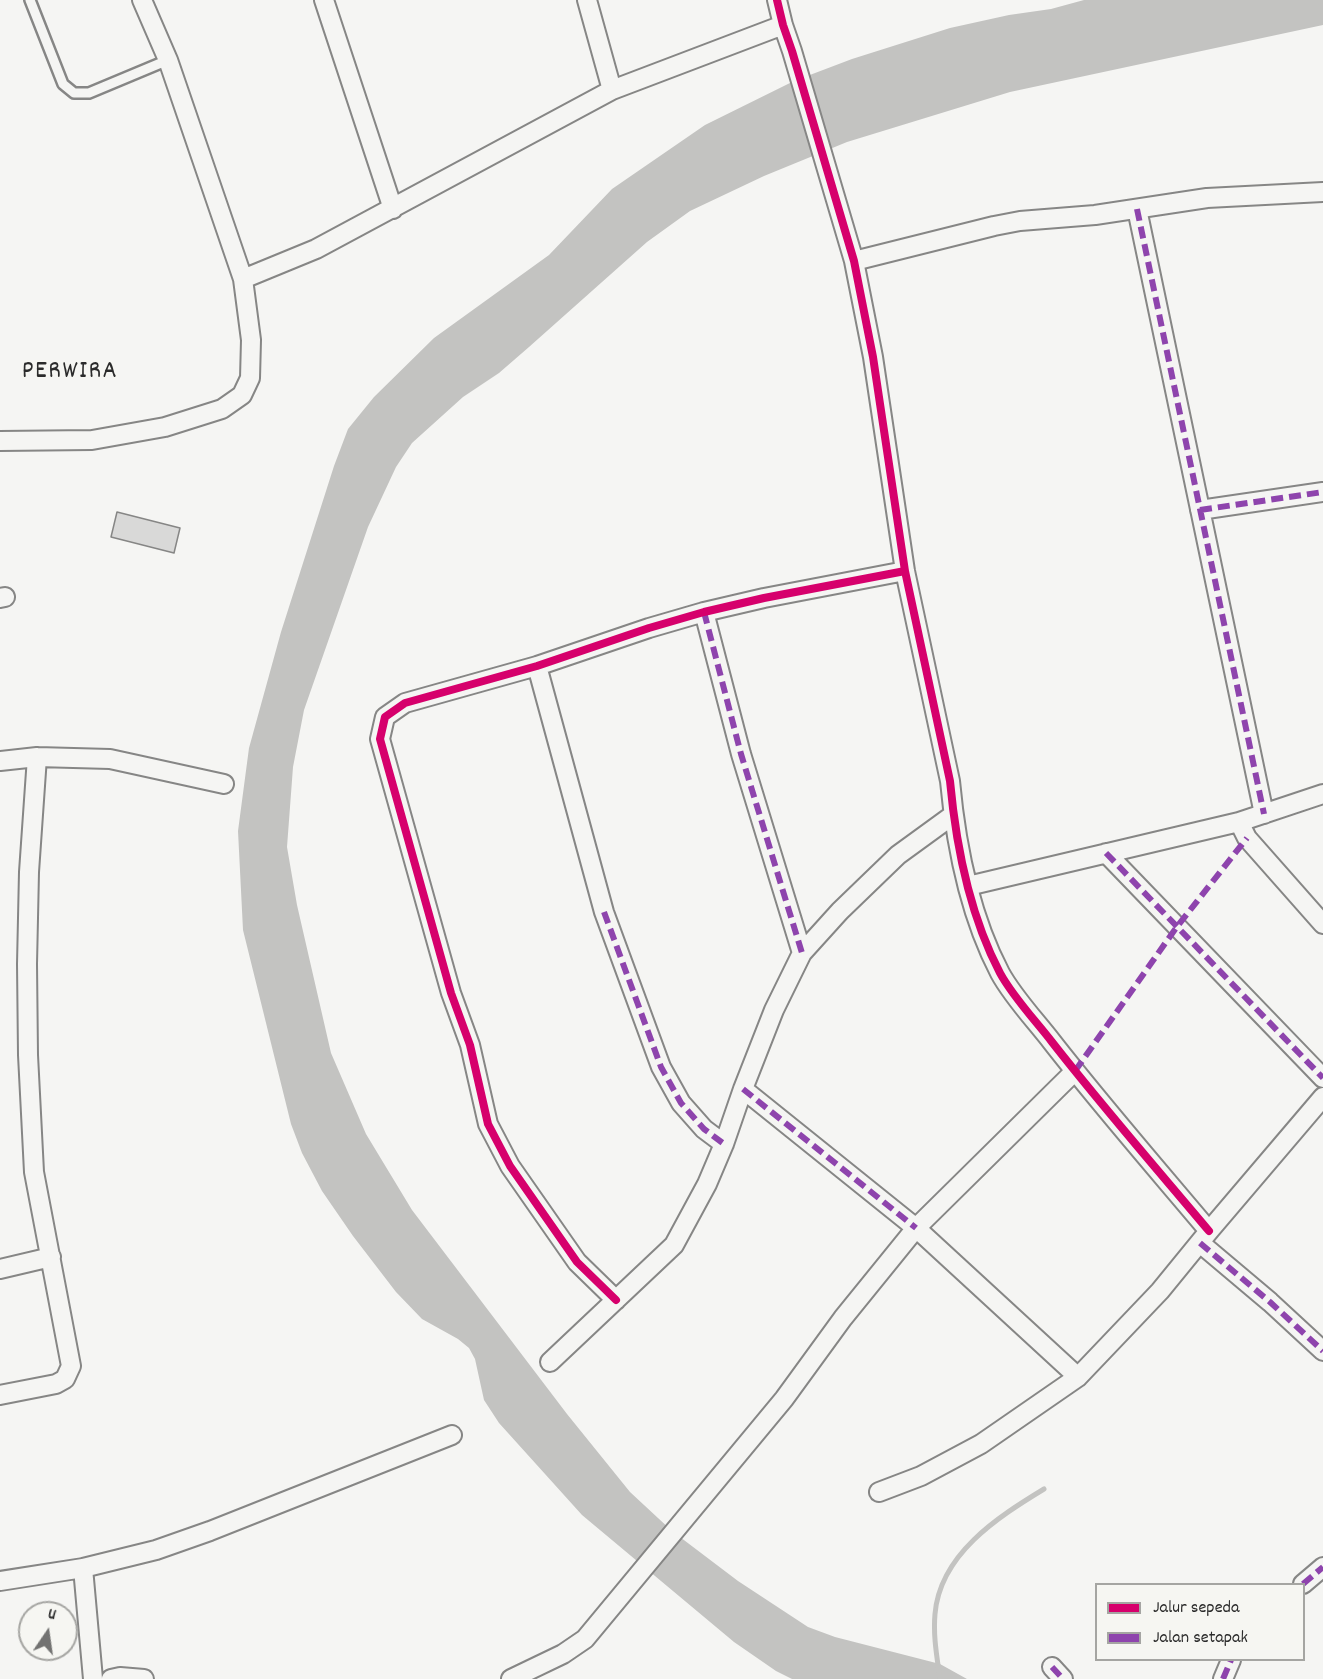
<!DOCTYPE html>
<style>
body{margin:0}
#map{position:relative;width:1323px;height:1679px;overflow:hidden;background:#f5f5f3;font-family:Dekko,sans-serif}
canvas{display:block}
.legend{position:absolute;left:1095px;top:1583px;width:210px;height:78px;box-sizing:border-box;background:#f6f6f2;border:2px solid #a5a5a2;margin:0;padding:8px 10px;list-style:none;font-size:18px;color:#2b2b2b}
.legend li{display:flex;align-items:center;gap:12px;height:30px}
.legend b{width:30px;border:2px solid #a5a5a2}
.north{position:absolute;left:18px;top:1601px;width:60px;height:60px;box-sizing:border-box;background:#f6f6f2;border:2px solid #a5a5a2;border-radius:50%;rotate:13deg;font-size:16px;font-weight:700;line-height:24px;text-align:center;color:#2b2b2b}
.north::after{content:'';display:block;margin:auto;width:21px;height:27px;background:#727271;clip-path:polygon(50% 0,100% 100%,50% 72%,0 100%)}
</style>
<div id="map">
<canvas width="1323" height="1679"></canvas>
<ul class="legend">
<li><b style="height:8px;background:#d6006c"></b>Jalur sepeda</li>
<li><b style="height:8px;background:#8e44ad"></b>Jalan setapak</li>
</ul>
<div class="north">U</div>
</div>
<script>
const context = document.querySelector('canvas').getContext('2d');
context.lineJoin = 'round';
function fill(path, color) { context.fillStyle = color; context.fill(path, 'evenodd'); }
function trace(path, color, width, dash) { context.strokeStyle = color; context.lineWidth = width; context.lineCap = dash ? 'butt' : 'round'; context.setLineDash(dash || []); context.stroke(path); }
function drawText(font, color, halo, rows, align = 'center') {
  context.font = font + ' Dekko,sans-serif'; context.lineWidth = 4.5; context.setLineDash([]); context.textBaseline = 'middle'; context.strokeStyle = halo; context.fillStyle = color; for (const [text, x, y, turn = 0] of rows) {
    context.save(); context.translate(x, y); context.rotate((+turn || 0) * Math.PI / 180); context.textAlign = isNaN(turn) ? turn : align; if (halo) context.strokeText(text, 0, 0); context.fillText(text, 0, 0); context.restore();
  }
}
fill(new Path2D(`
 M 1084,0 L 1323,0 L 1323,25 L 1010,92 L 847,142 L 764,176 L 690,211 L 647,242 L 529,347 L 499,373 L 463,397 L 412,443 L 396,467 L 368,527 L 304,710 L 293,767 L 287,847 L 297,905 L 331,1053 L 366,1134 L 412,1210 L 567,1414 L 630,1492 L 672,1531 L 738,1581 L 808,1627 L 835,1637 L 940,1664 L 967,1679 L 792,1679 L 776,1671 L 734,1642 L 582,1515 L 499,1423 L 484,1400 L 475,1359 L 469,1348 L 458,1339 L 422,1319 L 396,1292 L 353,1236 L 322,1191 L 302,1153 L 291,1124 L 243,930 L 238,831 L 249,748 L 281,632 L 334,466 L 348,429 L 374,397 L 434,338 L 549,255 L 612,189 L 705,125 L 794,81 L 852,59 L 950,28 L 1009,15 L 1051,9 Z`), '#c3c3c1');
trace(new Path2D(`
 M 940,1679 C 937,1657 933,1636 935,1614 C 940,1554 998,1517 1044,1489`), '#c3c3c1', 5);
const building = new Path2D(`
 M 117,512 L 180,528 L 174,553 L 111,537 Z`);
fill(building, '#d9d9d8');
trace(building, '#868685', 1.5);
const service = new Path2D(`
 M 30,0 L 63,84 L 74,93 L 89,93 L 168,60`);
const minor = new Path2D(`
 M 142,0 L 168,60 L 243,279
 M 324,0 L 393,209
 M 587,0 L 612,90
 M 777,0 L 783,25 L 792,51 L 854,261 L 873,357 L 905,571 L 950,781 C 956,846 969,914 1000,973 C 1013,997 1035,1020 1052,1042 C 1102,1106 1156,1168 1209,1231
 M 1137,209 L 1264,814
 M 854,261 L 994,226 L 1020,221 L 1095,215 L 1207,198 L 1323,192
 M 0,441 L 92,440 L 165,427 L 222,409 L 242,395 L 250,378 L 251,340 L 243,279 L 316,249 L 612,90 L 783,25
 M 1200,510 L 1323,492
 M 0,598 L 5,597
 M 704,612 L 741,754 L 802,953
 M 537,666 L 604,912 L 661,1067 L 681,1103 L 704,1129 L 724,1144
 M 0,761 L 37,757 L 110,759 L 224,784
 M 1239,822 L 1247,838 L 1323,924
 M 1106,853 L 1323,1078
 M 968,886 L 1239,822 L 1323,794
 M 743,1089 L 916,1228 L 1078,1377
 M 1200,1243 L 1270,1302 L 1323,1351
 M 0,1269 L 51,1257
 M 616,1300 L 577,1262 L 510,1166 L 488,1124 L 470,1045 L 451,993 L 380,739 L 385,717 L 405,703 L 537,666 L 649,628 L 704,612 L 764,598 L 905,571
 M 550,1362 L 674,1245 L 707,1184 L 724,1144 L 743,1089 L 774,1010 L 802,953 L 840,911 L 898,855 L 953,815
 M 0,1395 L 56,1384 L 65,1379 L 71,1366 L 34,1172 L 28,1055 L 27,964 L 29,872 L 37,757
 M 879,1492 L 921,1476 L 981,1444 L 1078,1377 L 1160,1291 L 1209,1231 L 1323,1097
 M 83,1568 L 93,1679
 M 0,1581 L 83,1568 L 156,1550 L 210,1531 L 452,1435
 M 1303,1584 L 1323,1567
 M 1052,1667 L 1063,1679
 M 111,1679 L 120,1677 L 144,1679
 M 511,1679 L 563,1654 L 585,1639 L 784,1399 L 843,1318 L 916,1228 L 1075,1071
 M 1223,1679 L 1231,1660`);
trace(service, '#868685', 14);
trace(minor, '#868685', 22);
trace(service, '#f5f5f3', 9);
trace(minor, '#f5f5f3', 18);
trace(new Path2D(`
 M 1137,209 L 1264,814
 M 1200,510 L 1323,492
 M 704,612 L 741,754 L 802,953
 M 1106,853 L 1323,1078
 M 604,912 L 661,1067 L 681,1103 L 704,1129 L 724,1144
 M 1075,1071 L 1176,928 L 1247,838
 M 743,1089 L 916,1228
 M 1200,1243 L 1270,1302 L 1323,1351
 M 1303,1584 L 1323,1567
 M 1052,1667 L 1063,1679
 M 1223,1679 L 1231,1660`), '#8e44ad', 6, [12, 6]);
trace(new Path2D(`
 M 777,0 L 783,25 L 792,51 L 854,261 L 873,357 L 905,571 L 950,781 C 956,846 969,914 1000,973 C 1013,997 1035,1020 1052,1042 C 1102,1106 1156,1168 1209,1231
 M 616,1300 L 577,1262 L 510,1166 L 488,1124 L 470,1045 L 451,993 L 380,739 L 385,717 L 405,703 L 537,666 L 649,628 L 704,612 L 764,598 L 905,571`), '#d6006c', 8);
context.letterSpacing = '1.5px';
drawText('26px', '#2b2b2b', '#f6f6f2', [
 ["PERWIRA",70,373]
]);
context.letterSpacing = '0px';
</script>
